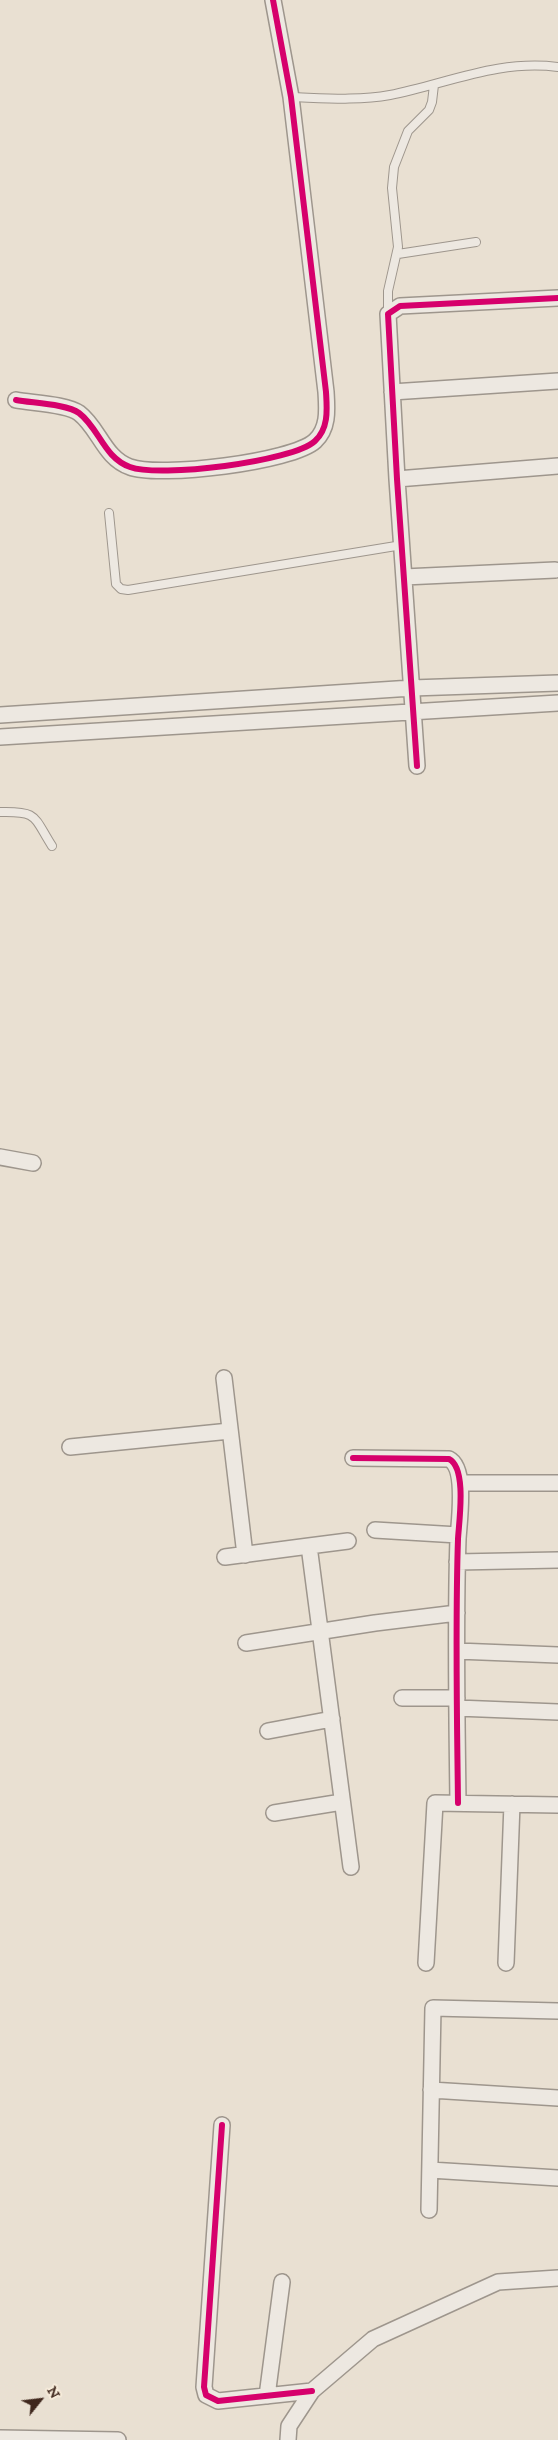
<!DOCTYPE html>
<style>
body{margin:0}
#map{position:relative;width:558px;height:2440px;overflow:hidden;background:#e9e0d2;font-family:"IM FELL DW Pica",serif}
canvas{display:block}
.north{position:absolute;left:15px;top:2375px;width:50px;height:50px;-webkit-text-stroke:4px #f7ecdb;paint-order:stroke;rotate:61deg;font-size:14px;font-weight:700;line-height:20px;text-align:center;color:#3f271d}
.north::after{content:'';display:block;margin:auto;width:18px;height:22px;background:#3f271d;clip-path:polygon(50% 0,100% 100%,50% 72%,0 100%)}
</style>
<div id="map">
<canvas width="558" height="2440"></canvas>
<div class="north">N</div>
</div>
<script>
const context = document.querySelector('canvas').getContext('2d');
context.lineJoin = 'round';
function trace(path, color, width, dash) { context.strokeStyle = color; context.lineWidth = width; context.lineCap = dash ? 'butt' : 'round'; context.setLineDash(dash || []); context.stroke(path); }
const lane = new Path2D(`
 M 291,97 C 323,98 358,101 390,95 C 446,84 499,59 558,67
 M 398,254 L 476,242
 M 388,314 L 388,291 L 398,247 L 392,188 L 394,167 L 408,131 L 429,110 L 432,102 L 434,85
 M 109,513 L 116,584 L 121,589 L 128,590 L 402,545
 M 0,812 C 38,811 33,816 52,846`);
const street = new Path2D(`
 M 392,392 L 558,381
 M 16,400 C 31,403 67,404 79,413 C 99,428 104,458 130,467 C 159,478 292,462 315,441 C 329,428 327,409 326,392 L 291,97 L 273,0
 M 397,479 L 558,466
 M 404,577 L 555,570
 M 0,715 L 412,688 L 558,683
 M 0,737 L 558,703
 M 417,766 L 397,479 L 388,314 L 400,306 L 558,298
 M 0,1157 L 33,1163
 M 224,1378 L 245,1555
 M 70,1447 L 230,1431
 M 353,1458 L 449,1459 C 467,1468 459,1521 458,1539 C 455,1627 457,1715 458,1803
 M 460,1483 L 558,1483
 M 375,1530 L 458,1535
 M 309,1546 L 348,1541
 M 225,1557 L 309,1546 L 351,1867
 M 457,1562 L 558,1560
 M 246,1643 L 375,1623 L 457,1613
 M 457,1651 L 558,1655
 M 402,1698 L 457,1698
 M 457,1708 L 558,1712
 M 268,1731 L 332,1719
 M 274,1813 L 342,1802
 M 426,1963 L 435,1803 L 558,1805
 M 506,1963 L 512,1804
 M 431,2090 L 558,2098
 M 222,2125 L 204,2387 L 206,2395 L 218,2401 L 312,2391
 M 430,2170 L 558,2178
 M 429,2210 L 433,2008 L 558,2011
 M 267,2396 L 282,2282
 M 0,2438 L 118,2440
 M 288,2440 L 289,2426 L 312,2391 L 373,2339 L 498,2282 L 558,2278`);
trace(lane, '#9e968d', 10);
trace(street, '#9e968d', 18);
trace(lane, '#ede8e1', 8);
trace(street, '#ede8e1', 15);
trace(new Path2D(`
 M 16,400 C 31,403 67,404 79,413 C 99,428 104,458 130,467 C 159,478 292,462 315,441 C 329,428 327,409 326,392 L 291,97 L 273,0
 M 417,766 L 397,479 L 388,314 L 400,306 L 558,298
 M 353,1458 L 449,1459 C 467,1468 459,1521 458,1539 C 455,1627 457,1715 458,1803
 M 222,2125 L 204,2387 L 206,2395 L 218,2401 L 312,2391`), '#d6006c', 6);
</script>
